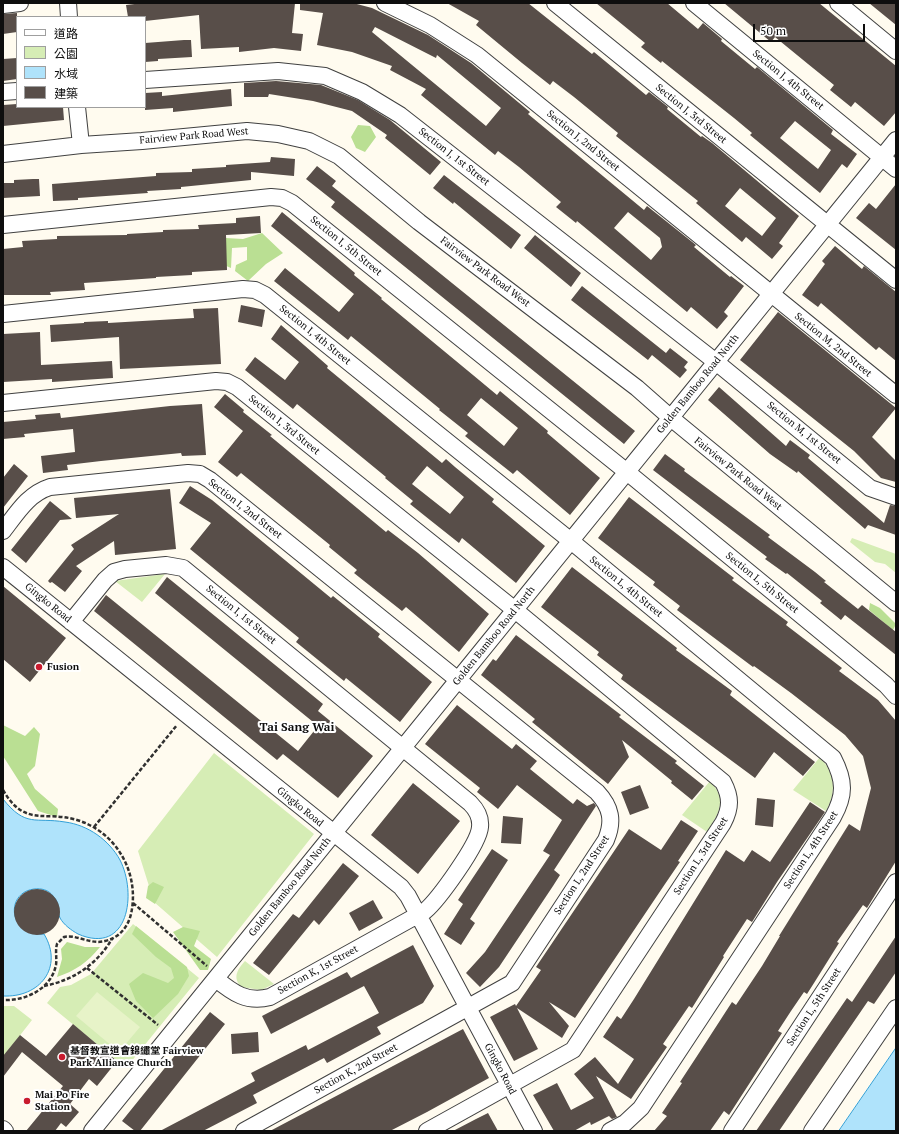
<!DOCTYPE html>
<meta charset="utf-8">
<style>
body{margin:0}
#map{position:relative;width:899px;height:1134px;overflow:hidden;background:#fffbef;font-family:"PT Serif","Noto Sans TC",serif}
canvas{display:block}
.frame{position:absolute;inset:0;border:4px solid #0e0e0e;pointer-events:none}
.legend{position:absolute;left:16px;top:16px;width:130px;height:92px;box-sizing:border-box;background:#fff;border:1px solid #9f9f9f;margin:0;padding:5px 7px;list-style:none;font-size:12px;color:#0e0e0e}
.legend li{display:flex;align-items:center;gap:8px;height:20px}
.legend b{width:20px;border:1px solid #9f9f9f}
.scale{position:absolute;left:753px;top:24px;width:112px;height:18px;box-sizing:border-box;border:2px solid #0e0e0e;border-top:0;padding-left:5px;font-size:12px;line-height:14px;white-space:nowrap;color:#0e0e0e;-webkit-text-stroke:3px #fff;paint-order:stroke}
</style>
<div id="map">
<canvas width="899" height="1134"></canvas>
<div class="frame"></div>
<ul class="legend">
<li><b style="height:5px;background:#fff"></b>道路</li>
<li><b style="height:11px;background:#d6edb5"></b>公園</li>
<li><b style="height:11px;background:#afe3fb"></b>水域</li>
<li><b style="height:11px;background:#584e49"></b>建築</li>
</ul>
<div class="scale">50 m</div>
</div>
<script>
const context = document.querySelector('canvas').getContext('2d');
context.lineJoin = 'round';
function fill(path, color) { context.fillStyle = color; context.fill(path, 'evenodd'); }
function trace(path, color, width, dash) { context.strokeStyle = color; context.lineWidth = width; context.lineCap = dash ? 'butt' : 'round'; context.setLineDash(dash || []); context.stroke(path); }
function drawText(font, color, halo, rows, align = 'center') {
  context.font = font + ' "PT Serif","Noto Sans TC",serif'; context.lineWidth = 4; context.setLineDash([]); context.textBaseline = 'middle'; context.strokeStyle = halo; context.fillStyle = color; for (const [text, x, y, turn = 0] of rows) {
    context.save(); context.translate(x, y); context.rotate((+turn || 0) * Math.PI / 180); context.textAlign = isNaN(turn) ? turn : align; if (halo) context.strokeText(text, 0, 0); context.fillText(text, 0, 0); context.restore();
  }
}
fill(new Path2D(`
 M 852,538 L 896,554 L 896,573 L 885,564 L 875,562 L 850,542 Z
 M 165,574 L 142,602 L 115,581 Z
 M 214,753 L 314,834 L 217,957 L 154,902 L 138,851 Z
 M 820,757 C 835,774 837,791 826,811 L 793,790 Z
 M 710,781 C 728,800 719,813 707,832 L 682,815 Z
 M 133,924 L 199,978 L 126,1068 L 47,1003 L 60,987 L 71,985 L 91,974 Z
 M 245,961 L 274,984 L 261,990 L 241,987 C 232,977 238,969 245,961 Z
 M 3,1006 L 14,1006 L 32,1020 L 3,1057 Z`), '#d6edb5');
fill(new Path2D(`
 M 358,125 L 370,126 L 376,137 L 365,152 L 356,148 L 351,137 Z
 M 262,233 L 283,253 L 266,264 L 248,281 L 235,271 L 236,265 L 247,260 L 247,247 L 232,248 L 231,268 L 224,265 L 226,238 L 243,239 Z
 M 870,603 L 880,608 L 896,624 L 893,630 L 869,610 Z
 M 3,725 L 25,736 L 34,727 L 40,734 L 35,766 L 27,774 L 35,789 L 58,809 L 57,817 L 38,811 L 3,756 Z
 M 153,882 L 164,887 L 155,904 L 146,898 L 148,886 Z
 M 136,926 L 187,967 L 189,976 L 178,994 L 153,1018 L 136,1001 L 129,984 L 143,973 L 168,983 L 174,978 L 171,968 L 156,957 L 132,934 Z
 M 183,927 L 200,931 L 194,946 L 211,959 L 208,970 L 200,970 L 173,932 Z
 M 67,942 L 85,947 L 100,947 C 88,962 75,971 57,977 L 62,959 L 61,949 Z`), '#badf93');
fill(new Path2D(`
 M 97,992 L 140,1027 L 119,1052 L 76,1016 Z`), '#e7f3c8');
const water = new Path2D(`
 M 3,799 C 26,828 35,817 65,822 C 88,825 109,840 120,860 C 137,893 129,956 78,934 C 71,930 64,925 60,918 C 57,911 61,904 53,896 C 49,890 41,888 34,889 C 4,893 9,937 44,934 C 64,967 40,998 3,996 Z
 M 896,1048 L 896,1131 L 839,1131 Z`);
fill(water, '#afe3fb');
trace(water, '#319fd7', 1);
fill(new Path2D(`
 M 143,3 L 295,3 L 292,33 L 303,34 L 301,51 L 274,48 L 239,52 L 239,47 L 201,49 L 199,15 L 145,21 L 145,17 L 128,17 L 126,5 Z
 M 300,3 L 353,3 L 372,8 L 428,35 L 471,63 L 530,112 L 528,114 L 644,210 L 647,206 L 696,245 L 694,247 L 730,277 L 731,276 L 744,286 L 724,312 L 728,316 L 717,329 L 691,307 L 687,312 L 577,221 L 576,223 L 556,207 L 561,202 L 519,167 L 498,151 L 495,155 L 421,95 L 426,89 L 390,70 L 392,66 L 352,52 L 317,45 L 323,13 L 300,10 ZM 375,27 L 436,58 L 437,55 L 501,108 L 486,126 L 372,32 ZM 628,212 L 660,238 L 662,247 L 651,260 L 614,228 Z
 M 447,3 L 528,3 L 592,54 L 594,52 L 646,95 L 649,92 L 668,107 L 667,109 L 701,137 L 702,136 L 712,143 L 799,216 L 779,243 L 783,246 L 772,259 L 746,237 L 742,242 L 696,203 L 698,201 L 616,136 L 618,133 L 574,97 L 553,81 L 550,85 L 522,63 L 476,25 L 479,21 ZM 740,188 L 776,218 L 762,236 L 725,206 Z
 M 596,3 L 667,3 L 698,29 L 703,23 L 722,39 L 721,41 L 755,69 L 757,67 L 833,130 L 831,134 L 857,154 L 847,168 L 842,164 L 820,193 L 750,135 L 752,133 L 734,118 L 662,61 L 661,63 L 641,47 L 645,43 ZM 795,121 L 831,150 L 818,169 L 780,138 Z
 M 724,3 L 819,3 L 896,66 L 896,112 L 884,126 L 855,102 L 851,107 L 830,90 L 834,85 L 808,64 L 775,37 L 771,42 Z
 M 869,3 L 896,3 L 896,25 Z
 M 17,13 L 17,32 L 3,34 L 3,14 Z
 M 184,40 L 191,40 L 192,57 L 158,59 L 158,61 L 145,62 L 145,43 Z
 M 17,58 L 17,79 L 3,81 L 3,59 Z
 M 276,81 L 321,85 L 358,100 L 390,120 L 441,162 L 430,175 L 385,138 L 387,135 L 352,111 L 313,101 L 269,94 L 268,97 L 244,97 L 244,83 Z
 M 231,89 L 232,106 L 173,112 L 173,108 L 145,110 L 145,93 L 162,92 L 162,96 Z
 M 17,104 L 17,107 L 63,107 L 64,120 L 3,126 L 3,105 Z
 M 271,157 L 295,159 L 294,176 L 251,172 L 251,180 L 181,187 L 181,189 L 147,191 L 148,193 L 78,198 L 78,200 L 53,201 L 52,184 L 156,176 L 156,173 L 192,172 L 192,169 L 226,167 L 226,165 L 270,162 Z
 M 317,166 L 336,181 L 332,186 L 635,431 L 624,444 L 331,207 L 335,202 L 306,179 Z
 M 444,175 L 521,235 L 511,249 L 454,202 L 453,204 L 433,188 Z
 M 33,179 L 39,179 L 40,196 L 3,198 L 3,183 L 14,183 L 14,180 Z
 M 896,184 L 896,250 L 856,218 L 869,203 L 876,209 Z
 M 282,212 L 329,251 L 355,273 L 354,275 L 382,298 L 381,299 L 479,380 L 497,395 L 500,391 L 548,431 L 547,433 L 600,478 L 570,515 L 517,470 L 513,474 L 475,444 L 465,436 L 468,433 L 439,410 L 440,409 L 351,336 L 348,340 L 274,281 L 285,268 L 339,312 L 354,294 L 271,226 ZM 481,398 L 518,428 L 504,446 L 467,415 Z
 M 260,216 L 261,233 L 226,235 L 227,270 L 192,272 L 192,275 L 156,277 L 156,278 L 84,283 L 85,290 L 50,292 L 51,295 L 3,295 L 3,249 L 23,247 L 22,241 L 57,239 L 57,236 L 127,235 L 127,234 L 163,232 L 163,230 L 199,229 L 198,225 L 236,223 L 236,218 Z
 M 535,235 L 581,273 L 571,287 L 524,248 Z
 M 835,246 L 862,269 L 864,266 L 896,292 L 896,361 L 879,347 L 876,350 L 821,303 L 818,307 L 802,295 L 825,264 L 822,261 Z
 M 582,286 L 666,353 L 670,348 L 688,362 L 684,367 L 687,370 L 680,378 L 652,355 L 648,360 L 571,300 Z
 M 241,305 L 265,310 L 262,327 L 238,322 Z
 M 218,308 L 221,364 L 120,369 L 119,337 L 51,342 L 50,325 L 84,323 L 84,322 L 108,321 L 108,323 L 194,318 L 193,309 Z
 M 778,312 L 896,408 L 872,437 L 896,461 L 896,482 L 881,478 L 854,451 L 740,360 Z
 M 281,325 L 328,366 L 327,368 L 442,463 L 446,459 L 455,467 L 494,499 L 492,502 L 545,546 L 516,583 L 462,538 L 459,543 L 430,520 L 410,504 L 413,501 L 385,478 L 386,477 L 297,404 L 293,409 L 245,370 L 255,357 L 285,380 L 299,362 L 271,339 ZM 427,466 L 464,497 L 450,514 L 412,484 Z
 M 40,332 L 41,365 L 112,361 L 113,378 L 52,382 L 52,379 L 3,382 L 3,334 Z
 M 719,387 L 786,446 L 790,440 L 810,455 L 808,458 L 884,523 L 890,505 L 896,506 L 896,535 L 868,525 L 865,529 L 798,471 L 797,473 L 770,454 L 708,400 Z
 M 225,394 L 244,410 L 243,412 L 272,435 L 270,436 L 386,532 L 388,530 L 418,553 L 489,614 L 459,652 L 406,607 L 402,611 L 364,581 L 354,573 L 357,570 L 329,547 L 330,545 L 241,473 L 237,477 L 218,462 L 243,431 L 214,407 Z
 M 202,404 L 206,455 L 182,456 L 181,453 L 101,461 L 67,465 L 68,470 L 43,473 L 41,456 L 75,452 L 73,429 L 24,434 L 25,437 L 3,439 L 3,422 L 36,419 L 35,415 L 60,413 L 61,418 L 170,406 Z
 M 665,454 L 685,469 L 684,471 L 770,535 L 768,537 L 815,572 L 826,581 L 824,582 L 858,609 L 862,605 L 896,632 L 896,655 L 845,615 L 841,620 L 820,603 L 822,601 L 787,573 L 786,574 L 765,559 L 767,557 L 653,470 Z
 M 14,464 L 28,476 L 3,508 L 3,478 Z
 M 190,486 L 212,500 L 331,598 L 333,596 L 380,634 L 378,637 L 432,682 L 400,722 L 346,678 L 344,681 L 296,642 L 299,638 L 190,549 L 211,523 L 179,503 Z
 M 170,489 L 176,549 L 115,555 L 114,541 L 76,566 L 82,571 L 65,592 L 52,582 L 50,583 L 48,581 L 74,549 L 71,545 L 119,514 L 76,518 L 74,498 Z
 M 629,497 L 734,578 L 732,580 L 788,622 L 786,625 L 842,668 L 839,671 L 878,700 L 896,721 L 896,861 L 867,908 L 863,905 L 837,942 L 839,943 L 814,983 L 807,994 L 804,992 L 791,1011 L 778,1031 L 782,1033 L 729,1115 L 724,1111 L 710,1131 L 654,1131 L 667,1116 L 662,1113 L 682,1083 L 680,1082 L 699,1053 L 732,1002 L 736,1005 L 762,966 L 780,936 L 779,936 L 849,824 L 860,831 L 871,788 L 863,756 L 845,735 L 791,693 L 754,666 L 753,667 L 677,610 L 680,606 L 653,585 L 655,582 L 598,538 Z
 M 50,501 L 72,519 L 60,520 L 26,563 L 11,550 Z
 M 572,567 L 677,648 L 676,650 L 732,691 L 730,695 L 815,762 L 803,776 L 774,752 L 755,778 L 621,679 L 623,675 L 597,655 L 599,652 L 541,607 Z
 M 167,577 L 323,704 L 318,711 L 373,756 L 338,798 L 283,754 L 277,760 L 94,611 L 106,595 L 298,751 L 318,726 L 155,593 Z
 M 3,586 L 66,638 L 30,682 L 3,659 Z
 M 516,635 L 621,715 L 619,717 L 677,761 L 675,763 L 704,786 L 692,800 L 671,783 L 672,781 L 622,740 L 629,757 L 608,784 L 532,722 L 535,719 L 481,675 L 493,659 L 496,661 Z
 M 457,705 L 512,749 L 516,744 L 537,761 L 530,769 L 573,804 L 577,799 L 587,806 L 594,803 L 596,806 L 554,870 L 560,875 L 553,886 L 499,967 L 480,987 L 466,973 L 485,952 L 550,855 L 543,851 L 562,820 L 517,785 L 498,809 L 477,792 L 480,788 L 425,744 Z
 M 413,783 L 460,821 L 418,874 L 371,835 Z
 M 640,785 L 649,808 L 630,815 L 621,792 Z
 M 757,798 L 775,800 L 773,827 L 755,825 Z
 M 810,802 L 825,812 L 777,882 L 752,922 L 747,919 L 723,956 L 724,957 L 692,1008 L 689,1006 L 663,1044 L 667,1047 L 631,1099 L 596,1076 L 617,1117 L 612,1119 L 609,1116 L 591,1125 L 590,1122 L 574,1131 L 554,1131 L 533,1095 L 557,1083 L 571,1110 L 594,1098 L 574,1074 L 595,1057 L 618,1084 L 634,1059 L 603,1037 L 617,1016 L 621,1019 L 634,999 L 726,850 L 744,862 L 752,850 L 770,862 Z
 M 503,816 L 523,818 L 521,844 L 501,843 Z
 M 681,820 L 698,831 L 678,861 L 680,862 L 665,884 L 575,1018 L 549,1002 L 569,1026 L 562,1038 L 517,1008 L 538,1049 L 514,1061 L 490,1017 L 515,1004 L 516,1006 L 541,970 L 536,967 L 629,829 L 661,850 Z
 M 492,849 L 508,860 L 470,919 L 475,923 L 461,945 L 444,934 L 463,904 L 458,900 Z
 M 343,863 L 359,876 L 319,925 L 314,920 L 269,975 L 253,963 L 293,914 L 299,918 Z
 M14 912a23 23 0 1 1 46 0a23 23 0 1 1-46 0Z
 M 373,900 L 383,918 L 359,931 L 349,913 Z
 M 896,936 L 896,972 L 874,1004 L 868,1001 L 779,1131 L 756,1131 L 847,998 L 852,1002 Z
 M 413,945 L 434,986 L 423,1003 L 377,1027 L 381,1034 L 327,1063 L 324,1058 L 253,1095 L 257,1103 L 203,1131 L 160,1131 L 255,1081 L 251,1073 L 306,1045 L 308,1050 L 379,1013 L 364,986 L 271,1034 L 262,1016 L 347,972 L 351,978 Z
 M 210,1012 L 225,1024 L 140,1131 L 135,1131 L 122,1121 Z
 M 73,1024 L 117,1061 L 97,1086 L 89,1079 L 70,1104 L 79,1112 L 66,1127 L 61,1123 L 55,1131 L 26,1131 L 63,1086 L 22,1052 L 3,1077 L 3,1056 L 20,1035 L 46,1056 Z
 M 463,1029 L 489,1078 L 427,1112 L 390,1131 L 270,1131 Z
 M 258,1032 L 259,1052 L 232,1054 L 231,1034 Z
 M 488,1113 L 498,1131 L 453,1131 L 476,1119 Z`), '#584e49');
const minor = new Path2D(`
 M 68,3 L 69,17
 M 385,3 L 430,25 L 477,55 L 896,395
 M 555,3 L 896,280
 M 694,3 L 896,169
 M 838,3 L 896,51
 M 3,5 L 20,3
 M 145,80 L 278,71 L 325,76 L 362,92 L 400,115 L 716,362 L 870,488 L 896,497
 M 3,92 L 17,91
 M 77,107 L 81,145
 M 3,154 L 81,145 L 142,141 L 247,131 L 278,134 L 309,141 L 339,156 L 419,222 L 637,388 L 671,418 L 896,603
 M 3,225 L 271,197 L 282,198 L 292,203 L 627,472 L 886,685 L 896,696
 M 3,314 L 243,289 L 255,290 L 265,295 L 571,541 L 833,758 C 845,781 845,795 833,817 L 641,1108 L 625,1123 L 610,1131
 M 3,403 L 216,381 L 227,382 L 237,387 L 515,610 L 723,782 C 731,797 731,808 723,823 L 573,1050 L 427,1131
 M 3,531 C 17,513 28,494 50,487 L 188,473 L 200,474 L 210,480 L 597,792 C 611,807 614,821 606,840 L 512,983 L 244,1131
 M 3,567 L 401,887 L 408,896 L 534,1131
 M 71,622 L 105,580 L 114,572 L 125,569 L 166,565 L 183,568 L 470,803 C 477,810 481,818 480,827 C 479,844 438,900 425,911 L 270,997 C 247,1003 233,993 216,979
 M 3,1129 L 5,1131
 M 92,1131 L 896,140
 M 732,1131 L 896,882
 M 812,1131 L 896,1008`);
trace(minor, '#414141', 18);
trace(new Path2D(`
 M 3,790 C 25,828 45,810 77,820 C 117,832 140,874 131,914 C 128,927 119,938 105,941 C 90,945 77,934 64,937 L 57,944 C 55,951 57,958 56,965 C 51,989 26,1001 3,1000
 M 94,827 L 177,725
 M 133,903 L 207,966
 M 87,968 L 158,1025
 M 44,986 C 74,980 96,965 112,939`), '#303030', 2.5, [4, 2]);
trace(minor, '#fff', 16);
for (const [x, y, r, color] of [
 [39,667,4,"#c91b2e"],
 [62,1057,4,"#c91b2e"],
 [27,1101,4,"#c91b2e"]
]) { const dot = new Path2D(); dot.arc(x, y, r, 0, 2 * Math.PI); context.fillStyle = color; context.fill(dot); trace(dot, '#fff', 1.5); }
drawText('10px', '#0e0e0e', '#fff', [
 ["Section J, 4th Street",788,80,39],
 ["Section J, 3rd Street",691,114,39],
 ["Fairview Park Road West",194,136,-5],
 ["Section J, 2nd Street",583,141,39],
 ["Section J, 1st Street",454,157,38],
 ["Section I, 5th Street",346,246,39],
 ["Fairview Park Road West",485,272,37],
 ["Section I, 4th Street",315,335,39],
 ["Section M, 2nd Street",833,345,39],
 ["Golden Bamboo Road North",698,384,-51],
 ["Section I, 3rd Street",284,425,39],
 ["Section M, 1st Street",804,433,39],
 ["Fairview Park Road West",738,474,39],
 ["Section I, 2nd Street",245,509,38],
 ["Section L, 5th Street",762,583,39],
 ["Section L, 4th Street",626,587,39],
 ["Gingko Road",48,603,39],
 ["Section I, 1st Street",241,615,39],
 ["Golden Bamboo Road North",494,636,-51],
 ["Gingko Road",300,807,39],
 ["Section L, 4th Street",811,850,-57],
 ["Section L, 3rd Street",701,856,-57],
 ["Section L, 2nd Street",582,875,-57],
 ["Golden Bamboo Road North",290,887,-51],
 ["Section K, 1st Street",318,970,-29],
 ["Section L, 5th Street",814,1007,-57],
 ["Section K, 2nd Street",356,1069,-29],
 ["Gingko Road",500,1069,62]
]);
drawText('bold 10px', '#0e0e0e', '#fff', [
 ["Fusion",47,667],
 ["基督教宣道會錦繡堂 Fairview",70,1051],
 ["Park Alliance Church",70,1063],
 ["Mai Po Fire",35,1095],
 ["Station",35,1107]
], 'left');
drawText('bold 12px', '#0e0e0e', '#fff', [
 ["Tai Sang Wai",297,728]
]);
</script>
